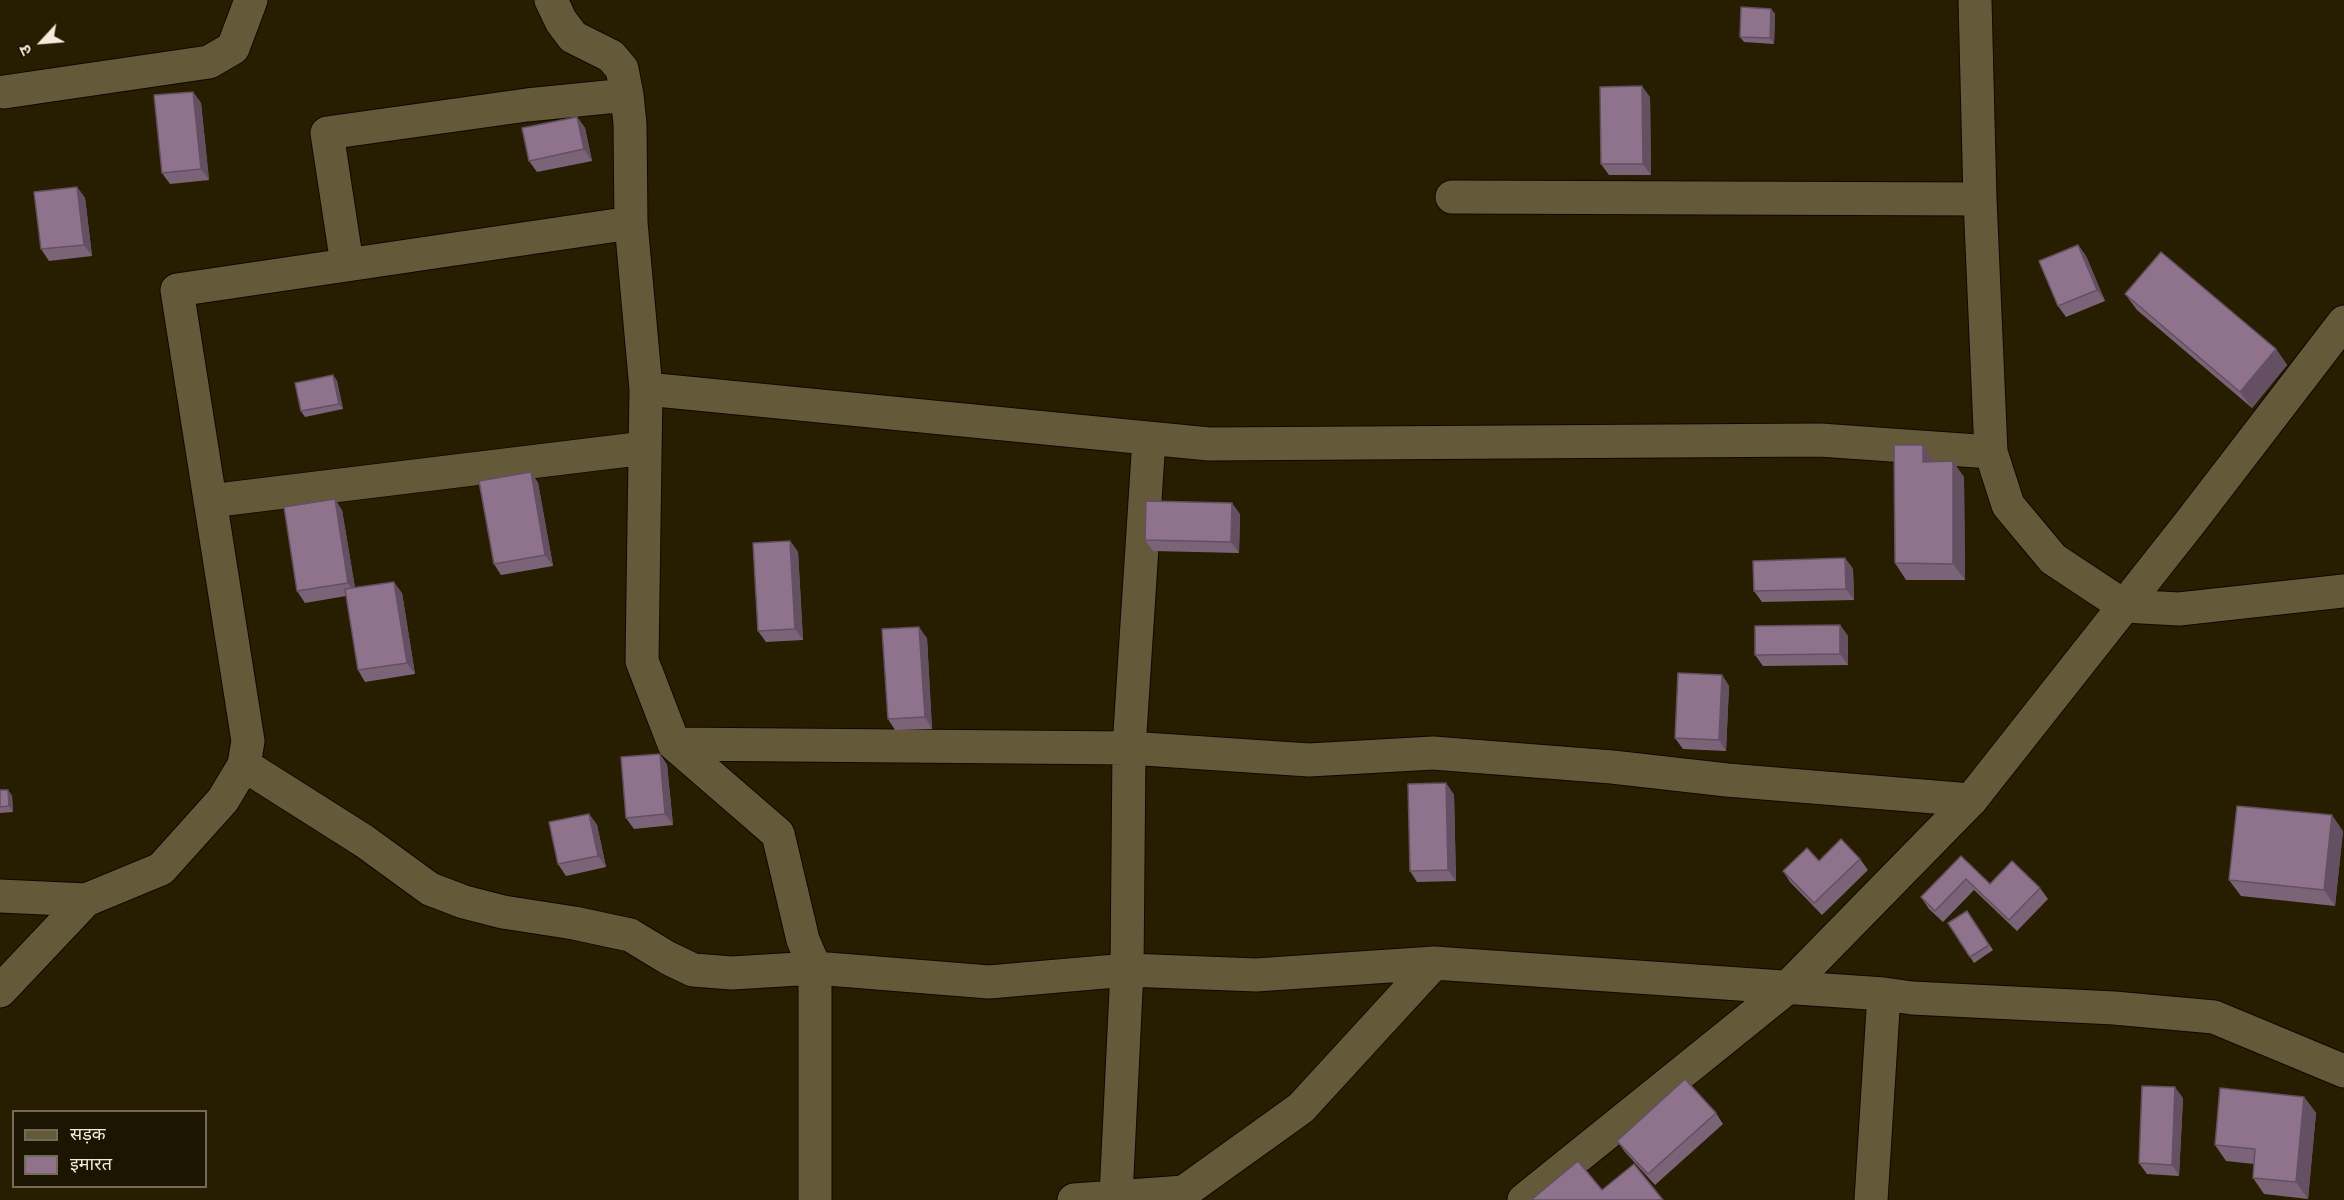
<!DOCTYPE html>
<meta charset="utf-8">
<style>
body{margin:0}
#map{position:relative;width:2344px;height:1200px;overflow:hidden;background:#271e00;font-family:"DejaVu Sans","Noto Sans Devanagari",sans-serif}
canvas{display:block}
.legend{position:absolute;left:12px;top:1110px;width:195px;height:78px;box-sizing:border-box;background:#1c1501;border:2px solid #726b58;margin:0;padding:8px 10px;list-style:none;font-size:18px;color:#f2ecda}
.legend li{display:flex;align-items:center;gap:12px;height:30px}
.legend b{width:30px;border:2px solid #726b58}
.north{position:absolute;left:12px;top:12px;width:60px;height:60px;-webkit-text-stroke:4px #1c1501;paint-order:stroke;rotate:244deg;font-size:16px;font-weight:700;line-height:24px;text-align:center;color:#f2ecda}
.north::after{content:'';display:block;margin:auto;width:21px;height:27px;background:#f2ecda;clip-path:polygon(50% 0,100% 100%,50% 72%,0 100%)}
</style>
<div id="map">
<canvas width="2344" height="1200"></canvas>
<ul class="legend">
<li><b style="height:8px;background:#645a3a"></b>सड़क</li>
<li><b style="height:16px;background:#8f738c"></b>इमारत</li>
</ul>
<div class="north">उ</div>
</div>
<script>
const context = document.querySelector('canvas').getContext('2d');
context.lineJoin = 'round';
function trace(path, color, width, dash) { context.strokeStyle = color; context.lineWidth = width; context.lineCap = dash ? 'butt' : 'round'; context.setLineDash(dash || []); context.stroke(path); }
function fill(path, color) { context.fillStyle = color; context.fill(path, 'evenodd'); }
const minor = new Path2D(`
 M 551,0 L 561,21 L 573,37 L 611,56 L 622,69 L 627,95 L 630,124 L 631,223 L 646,389 L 642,661 L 674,744 L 778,834 L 803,940 L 815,968 L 989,982 L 1127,970 L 1256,975 L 1434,963
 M 1975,0 L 1980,199 L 1991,452 L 2008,505 L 2053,559 L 2124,606 L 2179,609 L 2344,591
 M 4,92 L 209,62 L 233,48 L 251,0
 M 1452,197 L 1980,199
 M 347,264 L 327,133 L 527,105 L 627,95
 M 646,389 L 1209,444 L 1820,440 L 1991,452
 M 210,501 L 645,448
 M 674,744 L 1129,748 L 1309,760 L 1433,753 L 1612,767 L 1727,780 L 1971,800
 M 244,765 L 364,841 L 430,889 L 464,902 L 503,912 L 574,923 L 630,935 L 668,958 L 693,970 L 732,973 L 815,968 L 815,1200
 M 0,896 L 86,900 L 161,869 L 223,800 L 244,765 L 248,741 L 177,290 L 631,223
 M 0,991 L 86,900
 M 1116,1196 L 1127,970 L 1129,748 L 1149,439
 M 1074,1200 L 1184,1192
 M 1175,1200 L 1184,1192 L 1301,1108 L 1434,963 L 1884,994 L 1912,998 L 2114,1008 L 2214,1017 L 2344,1071
 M 1871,1200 L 1884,994`);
const tertiary = new Path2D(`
 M 1524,1200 L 1787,988 L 1971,800 L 2192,520 L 2344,322`);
trace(minor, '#0f0800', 35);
trace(tertiary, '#0f0800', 35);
trace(minor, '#645a3a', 33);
trace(tertiary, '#645a3a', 33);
fill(new Path2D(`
 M 1771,9 L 1775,14 L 1774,44 L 1744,42 L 1740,37 Z
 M 193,92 L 201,103 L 209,180 L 170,184 L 162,173 Z
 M 1650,97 L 1651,175 L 1609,175 L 1601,164 Z
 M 577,117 L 585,128 L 592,161 L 537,172 L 529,161 Z
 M 77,187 L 85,198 L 92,256 L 49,261 L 41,249 Z
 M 2078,245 L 2086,256 L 2105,301 L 2066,317 L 2058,306 Z
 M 2125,294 L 2276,349 L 2287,365 L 2252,408 L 2137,310 Z
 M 333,375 L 337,381 L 343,409 L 305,417 L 301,411 Z
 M 1934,461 L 1964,477 L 1965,580 L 1906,580 L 1895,563 Z
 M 531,472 L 538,483 L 553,566 L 501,575 L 494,564 Z
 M 342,510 L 355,588 L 402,593 L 415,674 L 365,682 L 358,670 L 346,596 L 305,603 L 297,591 Z
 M 1240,514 L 1239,553 L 1153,551 L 1145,540 Z
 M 790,541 L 798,552 L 803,640 L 766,642 L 758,631 Z
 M 1845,558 L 1853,569 L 1854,600 L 1762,602 L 1754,591 Z
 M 1840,625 L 1848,636 L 1848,665 L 1763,666 L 1755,655 Z
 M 927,638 L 932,729 L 895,730 L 888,719 Z
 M 1722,675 L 1729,686 L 1726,751 L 1683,749 L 1675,738 Z
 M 660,754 L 667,765 L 673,825 L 634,829 L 626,818 Z
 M 1446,783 L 1454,795 L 1456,881 L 1417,882 L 1410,871 Z
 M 0,790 L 8,790 L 12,796 L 13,812 L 0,813 Z
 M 589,814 L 597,825 L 606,867 L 566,876 L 558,864 Z
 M 2343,831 L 2335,906 L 2241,896 L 2229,880 Z
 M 1961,856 L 1990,884 L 2040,888 L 2048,899 L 2017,931 L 1974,890 L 1943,922 L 1929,909 L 1921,897 Z
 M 1860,859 L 1868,870 L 1822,915 L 1790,882 L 1783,871 L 1819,861 Z
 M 1967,911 L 1993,950 L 1974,963 L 1948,923 Z
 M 2304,1097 L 2316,1113 L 2308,1199 L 2264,1194 L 2253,1178 L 2254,1164 L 2226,1161 L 2215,1145 Z
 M 2183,1098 L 2179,1176 L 2147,1174 L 2139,1163 Z
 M 1716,1113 L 1723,1124 L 1655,1185 L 1625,1152 L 1617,1141 Z`), '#7b6378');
fill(new Path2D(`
 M 1771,9 L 1775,14 L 1774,44 L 1770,38 Z
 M 1642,86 L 1650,97 L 1651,175 L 1643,164 Z
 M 193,92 L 201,103 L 209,180 L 201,169 Z
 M 577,117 L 585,128 L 592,161 L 584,149 Z
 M 77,187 L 85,198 L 92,256 L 84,245 Z
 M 2078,245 L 2086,256 L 2105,301 L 2097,290 Z
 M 2276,349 L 2287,365 L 2252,408 L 2240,392 Z
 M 333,375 L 337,381 L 343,409 L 339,404 Z
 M 1923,445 L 1934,461 L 1923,462 Z
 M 1953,461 L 1964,477 L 1965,580 L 1953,564 Z
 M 531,472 L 538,483 L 553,566 L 545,555 Z
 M 335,499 L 342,510 L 356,594 L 348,583 Z
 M 1232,503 L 1240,514 L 1239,553 L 1231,542 Z
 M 790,541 L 798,552 L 803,640 L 795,629 Z
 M 1845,558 L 1853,569 L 1854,600 L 1846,589 Z
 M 394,582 L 402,593 L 415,674 L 407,663 Z
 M 1840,625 L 1848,636 L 1848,665 L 1840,654 Z
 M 919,627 L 927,638 L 932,729 L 925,717 Z
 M 1722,675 L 1729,686 L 1726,751 L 1719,740 Z
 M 660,754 L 667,765 L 673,825 L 665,814 Z
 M 1446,783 L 1454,795 L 1456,881 L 1448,870 Z
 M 8,790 L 12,796 L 13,812 L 9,806 Z
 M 589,814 L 597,825 L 606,867 L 598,856 Z
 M 2332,815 L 2343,831 L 2335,906 L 2324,890 Z
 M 2175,1087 L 2183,1098 L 2179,1176 L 2172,1165 Z
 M 2304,1097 L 2316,1113 L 2308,1199 L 2296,1182 Z`), '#645062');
const building = new Path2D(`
 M 1741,7 L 1771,9 L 1770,38 L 1740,37 Z
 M 1642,86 L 1643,164 L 1601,164 L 1600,87 Z
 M 193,92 L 201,169 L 162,173 L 154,95 Z
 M 577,117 L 584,149 L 529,161 L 522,128 Z
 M 77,187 L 84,245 L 41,249 L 34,192 Z
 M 2078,245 L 2097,290 L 2058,306 L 2039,261 Z
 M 2161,252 L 2276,349 L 2240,392 L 2125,294 Z
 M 333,375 L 339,404 L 301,411 L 295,383 Z
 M 1894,445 L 1923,445 L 1923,462 L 1953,461 L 1953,564 L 1895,563 Z
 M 531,472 L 545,555 L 494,564 L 479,481 Z
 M 335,499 L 348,583 L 297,591 L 284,507 Z
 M 1146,501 L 1232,503 L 1231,542 L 1145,540 Z
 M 790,541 L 795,629 L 758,631 L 753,543 Z
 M 1845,558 L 1846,589 L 1754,591 L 1753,561 Z
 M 394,582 L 407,663 L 358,670 L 345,589 Z
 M 1840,625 L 1840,654 L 1755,655 L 1755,626 Z
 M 919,627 L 925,717 L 888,719 L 882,629 Z
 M 1678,673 L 1722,675 L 1719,740 L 1675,738 Z
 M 660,754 L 665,814 L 626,818 L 621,757 Z
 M 1446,783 L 1448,870 L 1410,871 L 1408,784 Z
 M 0,790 L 8,790 L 9,806 L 0,807 Z
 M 2237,806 L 2332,815 L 2324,890 L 2229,880 Z
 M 589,814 L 598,856 L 558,864 L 549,822 Z
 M 1841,839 L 1860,859 L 1814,903 L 1783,871 L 1807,848 L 1819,861 Z
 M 1961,856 L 1990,884 L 2012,861 L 2040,888 L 2009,920 L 1966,879 L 1935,911 L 1921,897 Z
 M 1967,911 L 1989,945 L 1970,957 L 1948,923 Z
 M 1685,1079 L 1716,1113 L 1648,1174 L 1617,1141 Z
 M 2142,1086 L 2175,1087 L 2172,1165 L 2139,1163 Z
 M 2220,1088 L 2304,1097 L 2296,1182 L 2253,1178 L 2255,1149 L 2215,1145 Z
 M 1578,1161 L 1602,1190 L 1634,1164 L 1663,1200 L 1531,1200 Z`);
fill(building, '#8f738c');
trace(building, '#645062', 1.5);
</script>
